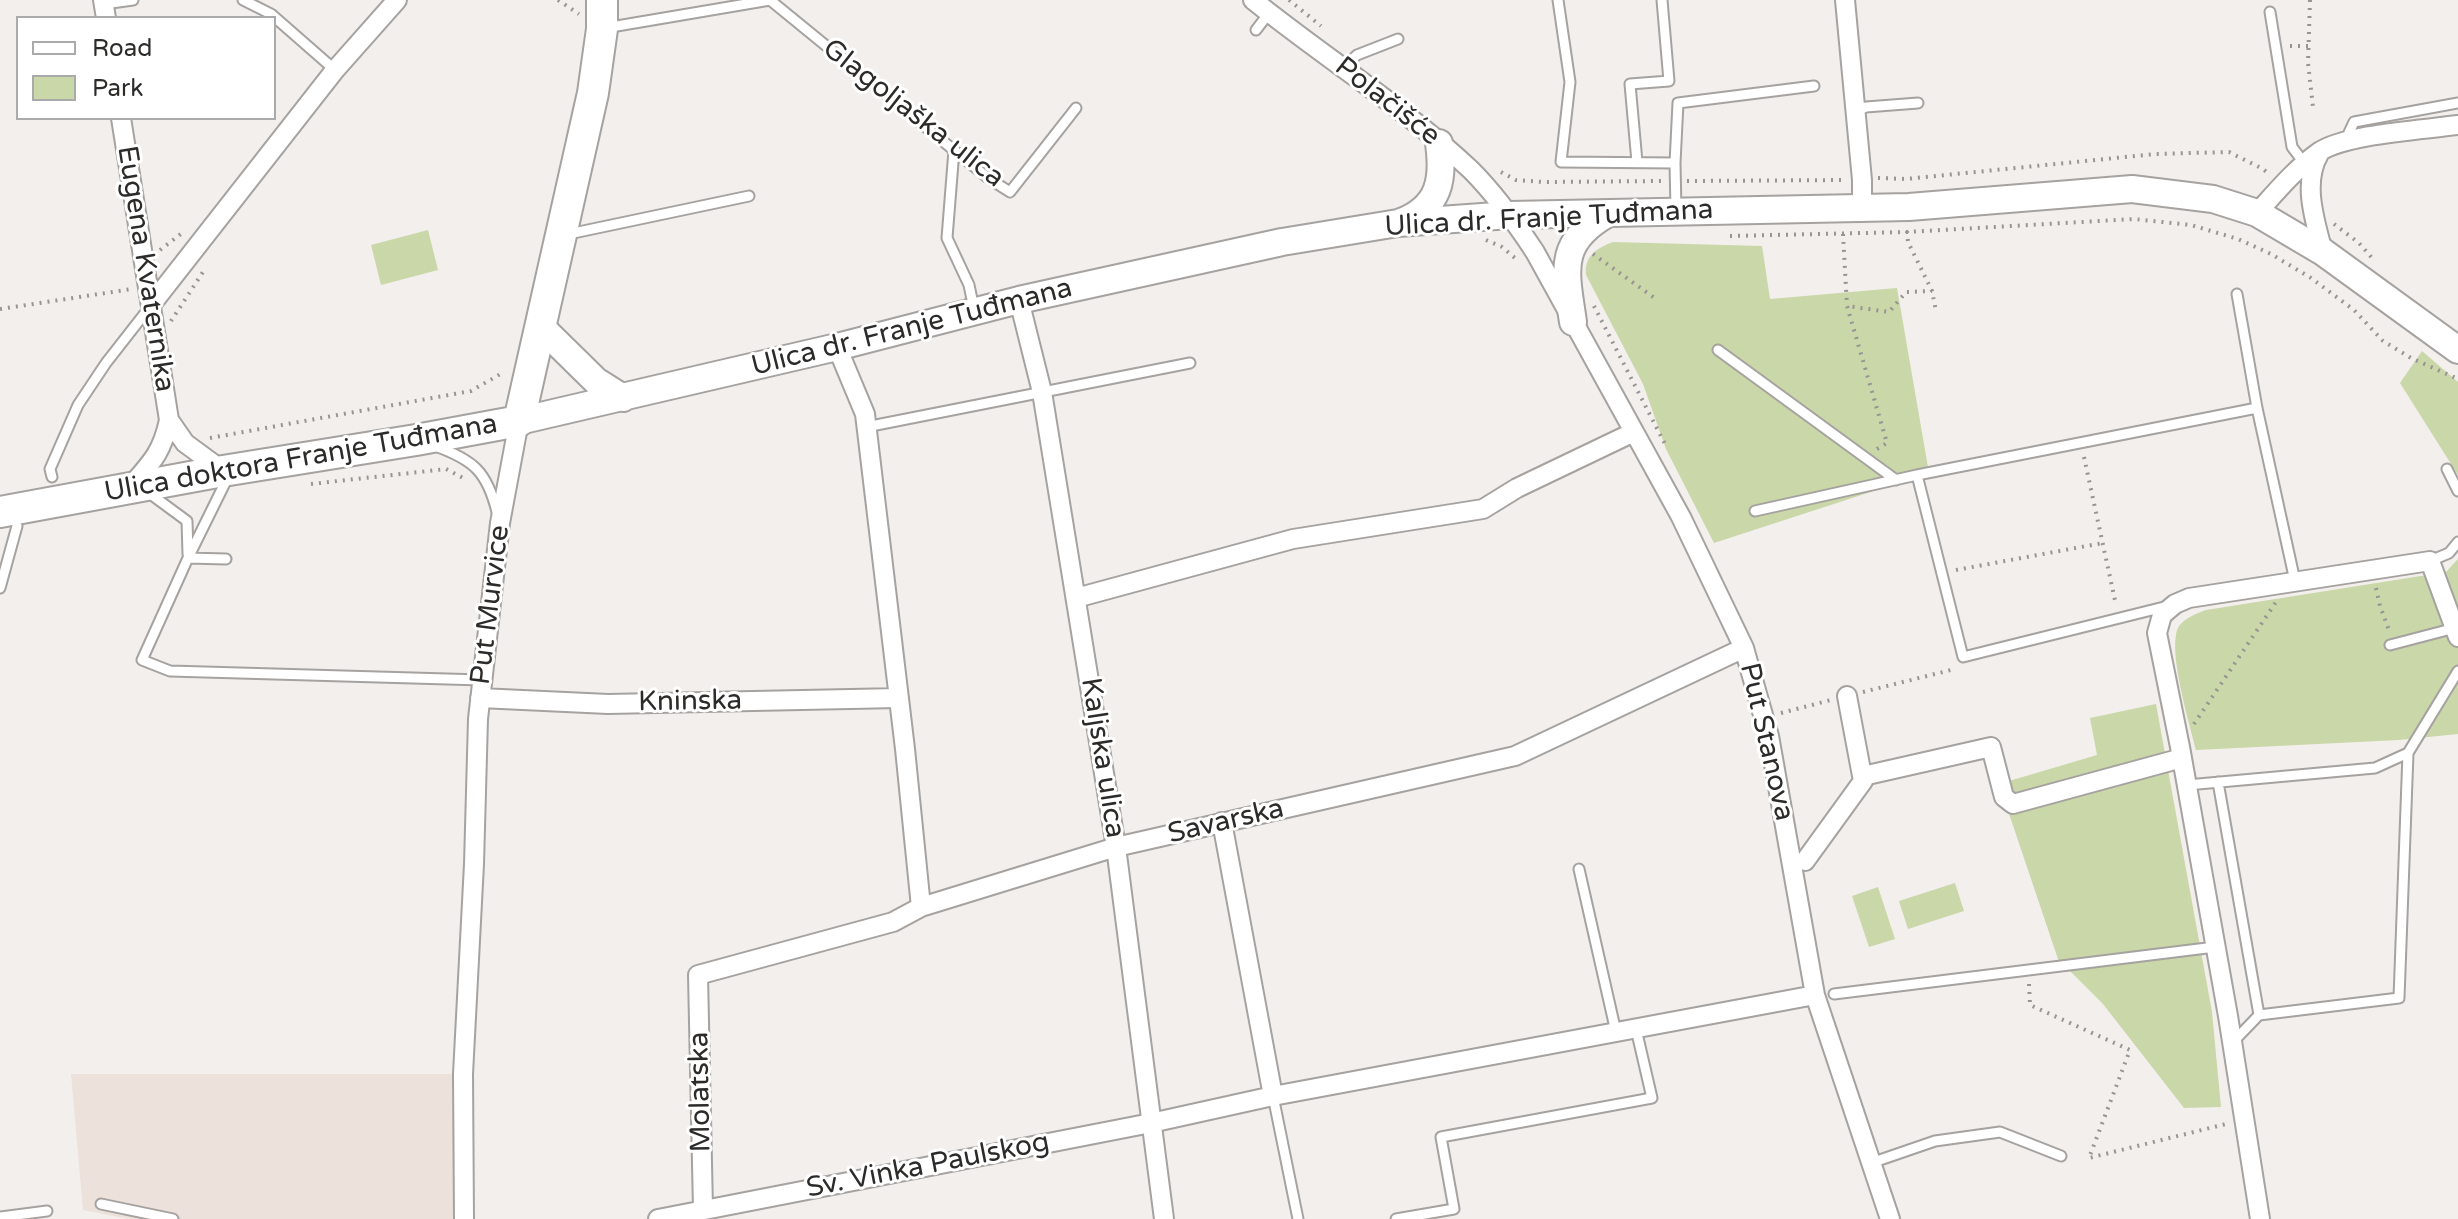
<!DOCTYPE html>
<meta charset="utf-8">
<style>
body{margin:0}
#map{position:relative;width:2458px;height:1219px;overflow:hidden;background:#f3efed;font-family:"Varela Round",sans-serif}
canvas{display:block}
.legend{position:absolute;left:16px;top:16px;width:260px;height:104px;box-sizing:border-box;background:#fff;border:2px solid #abaaaa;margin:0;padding:10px 14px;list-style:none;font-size:24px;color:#2c2b2a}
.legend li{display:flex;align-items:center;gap:16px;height:40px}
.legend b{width:40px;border:2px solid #abaaaa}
</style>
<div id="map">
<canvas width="2458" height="1219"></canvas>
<ul class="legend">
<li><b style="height:10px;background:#fff"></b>Road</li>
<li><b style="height:22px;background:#cad7a8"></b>Park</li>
</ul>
</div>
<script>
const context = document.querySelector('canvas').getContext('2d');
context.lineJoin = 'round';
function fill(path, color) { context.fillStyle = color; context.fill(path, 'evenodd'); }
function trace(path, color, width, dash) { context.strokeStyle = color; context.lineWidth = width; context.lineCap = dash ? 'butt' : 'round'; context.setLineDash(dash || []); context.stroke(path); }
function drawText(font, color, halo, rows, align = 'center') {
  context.font = font + ' "Varela Round",sans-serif'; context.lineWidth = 6; context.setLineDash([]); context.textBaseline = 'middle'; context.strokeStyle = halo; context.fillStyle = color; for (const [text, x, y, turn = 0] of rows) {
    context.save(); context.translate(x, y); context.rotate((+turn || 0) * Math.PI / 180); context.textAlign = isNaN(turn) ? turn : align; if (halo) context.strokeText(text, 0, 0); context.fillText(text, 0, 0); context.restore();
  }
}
fill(new Path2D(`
 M 71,1074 L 463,1074 L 464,1219 L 128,1219 L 83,1210 Z`), '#ece1db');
fill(new Path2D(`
 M 428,230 L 438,270 L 381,285 L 371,245 Z
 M 1613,242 L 1762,246 L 1770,299 L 1897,288 L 1929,473 L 1714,543 L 1666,449 L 1643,384 L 1586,275 C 1584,256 1597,248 1613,242 Z
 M 2422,351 L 2458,382 L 2458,475 L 2400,383 Z
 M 2458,559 L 2458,734 L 2399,740 L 2196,750 C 2190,725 2166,647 2179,626 C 2185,618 2197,613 2206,610 L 2446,572 Z
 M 2156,704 L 2212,1012 L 2221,1107 L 2184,1108 L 2103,1004 L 2058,959 L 1999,784 L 2097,755 L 2090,718 Z
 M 1955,883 L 1964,911 L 1908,929 L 1899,901 Z
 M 1878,887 L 1895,939 L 1869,947 L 1852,896 Z`), '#cad7a8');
const service = new Path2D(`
 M 243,0 L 271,14 L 335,70
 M 1558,0 L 1570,82 L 1561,162 L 1675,163 L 1676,210
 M 104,4 L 133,0
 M 2270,12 L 2292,147 L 2305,164
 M 605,28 L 770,0 L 988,178 L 1010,192 L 1076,108
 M 1256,30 L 1269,13
 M 1344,67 L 1357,55 L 1398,39
 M 1856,111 L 1866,107 L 1918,103
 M 2346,139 L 2354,122 L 2458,103
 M 954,150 L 947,238 L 969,285 L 974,309
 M 1637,162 L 1630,84 L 1669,81 L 1662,0
 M 1675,163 L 1678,103 L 1814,86
 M 564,235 L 749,196
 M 2237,294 L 2257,408 L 2295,581
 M 1718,350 L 1896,480
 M 866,427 L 1190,363
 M 435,446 C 474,460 487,472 497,512
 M 2447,469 L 2458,491
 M 52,477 L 50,469 L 78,405 L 106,363 L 149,308
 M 228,477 L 188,558 L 142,660 L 170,671 L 482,680
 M 149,493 L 187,521 L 188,554
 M 1755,511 L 1917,475
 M 188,558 L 226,559
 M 2430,561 L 2449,553 L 2458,542
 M 0,588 L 17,526
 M 2164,607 L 1963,657 L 1917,475 L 2257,408
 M 2390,645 L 2455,628
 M 2218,782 L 2259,1015 L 2399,998 L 2408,753
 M 2187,785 L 2375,768 L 2408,753 L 2458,671
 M 1579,869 L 1616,1032
 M 1834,994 L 2215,947
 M 2233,1042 L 2259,1015
 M 1273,1096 L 1298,1219
 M 1871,1163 L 1935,1141 L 2000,1132 L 2061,1156
 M 101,1204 L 173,1219
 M 0,1217 L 47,1211
 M 1396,1219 L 1454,1209 L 1441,1137 L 1652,1098 L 1636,1029`);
const minor = new Path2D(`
 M 103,0 L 106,18
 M 1253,0 C 1325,58 1404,107 1471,170 C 1496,195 1516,223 1535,252 L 1681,517 L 1744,648 L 1769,736 L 1815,995 L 1890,1219
 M 1845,0 L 1862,180 L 1862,208
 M 121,118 L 169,420 C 162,453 151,463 130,487
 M 2319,154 C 2302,183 2315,221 2323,252
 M 2257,213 C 2276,192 2295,169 2319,152 C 2346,134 2423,130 2458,125
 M 1019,300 L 1042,392 L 1116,847 L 1164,1219
 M 151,305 L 335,70 L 397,0
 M 837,347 L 865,414 L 905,749 L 921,907
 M 169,420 L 185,443 L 223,471
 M 1076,598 L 1293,539 L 1483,509 L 1517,488 L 1634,432
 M 480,698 L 608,704 L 899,698
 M 1863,776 L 1991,747 L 2004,797 L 2013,804 L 2182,758
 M 1222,822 L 1273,1096 L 1815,995
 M 1805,861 L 1863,781 L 1847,696
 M 703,1210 L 698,975 L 893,922 L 921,907 L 1116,847 L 1515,756 L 1744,648
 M 464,1219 L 463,1074 L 474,864 L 478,719 L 500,523 L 519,421
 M 658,1219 L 1151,1123 L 1273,1096
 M 2260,1219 L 2228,1016 L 2180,747 L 2157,633 L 2162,615 L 2175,604 L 2189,598 L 2430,561 L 2458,637`);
const secondary = new Path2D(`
 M 1401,222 C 1440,207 1444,179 1439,143
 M 1573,322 C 1566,272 1556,243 1607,214
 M 540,326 L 596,381 L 623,398
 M 519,421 L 837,347 L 1019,300 L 1282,242 L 1398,223 L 1510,215 L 1909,207 L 2132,189 L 2213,199 L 2257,213 L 2323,252 L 2458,350`);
const primary = new Path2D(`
 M 0,512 L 223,471 L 416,440 L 519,421 L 593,93 L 602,29 L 602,0`);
trace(service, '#a5a2a0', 13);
trace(minor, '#a5a2a0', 22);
trace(secondary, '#a5a2a0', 30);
trace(primary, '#a5a2a0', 34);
trace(new Path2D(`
 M 558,0 L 579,14
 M 1289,0 L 1321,26
 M 2310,0 L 2308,63 L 2313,107
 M 2290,46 L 2309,46
 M 1501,172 L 1516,180 L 1544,182 L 1662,181
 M 1878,178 L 1906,179 L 2155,154 L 2229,152 L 2263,169 L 2270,175
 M 1687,181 L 1846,180
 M 2334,224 L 2359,243 L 2372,258
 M 1907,231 L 1908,242 L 1932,291 L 1936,311
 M 1843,234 L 1847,306
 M 1730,236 L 1907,232 L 2134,219 L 2191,225 L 2238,239 L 2271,254 L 2311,278 L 2354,310 L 2383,341 L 2411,358 L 2458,379
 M 1486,240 L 1502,247 L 1515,258
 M 160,250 L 182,233
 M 1593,254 L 1656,299
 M 1594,306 L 1666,446
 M 0,309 L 132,289
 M 171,321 L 203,272
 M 210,438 L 471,391 L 504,372
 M 1877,449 L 1887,443 L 1847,306 L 1889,312 L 1906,292 L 1932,291
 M 2084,457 L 2116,605
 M 311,484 L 446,469 L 463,478
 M 1956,570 L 2103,543
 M 2376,588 L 2380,606 L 2390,633
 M 1863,692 L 1955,669
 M 1781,713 L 1831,700
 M 2194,724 L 2276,602
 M 2029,984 L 2030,1005 L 2130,1050 L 2089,1158 L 2226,1124`), '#979492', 4, [2, 6]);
trace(service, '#fff', 9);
trace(minor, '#fff', 18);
trace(secondary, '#fff', 26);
trace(primary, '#fff', 30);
drawText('28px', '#2c2b2a', '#fff', [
 ["Polačišće",1387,102,38],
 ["Glagoljaška ulica",913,114,38],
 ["Ulica dr. Franje Tuđmana",1549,219,-3],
 ["Eugena Kvaternika",145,269,81],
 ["Ulica dr. Franje Tuđmana",912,328,-14],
 ["Ulica doktora Franje Tuđmana",301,459,-10],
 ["Put Murvice",491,605,-83],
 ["Kninska",690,702,-1],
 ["Put Stanova",1766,742,77],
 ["Kaljska ulica",1102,758,81],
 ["Savarska",1226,822,-13],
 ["Molatska",701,1092,-91],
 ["Sv. Vinka Paulskog",928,1166,-11]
]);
</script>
